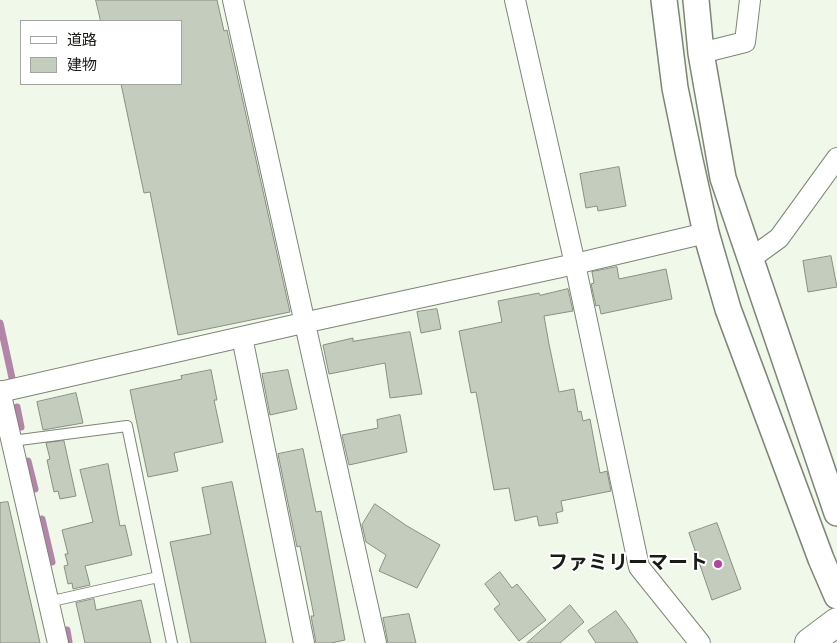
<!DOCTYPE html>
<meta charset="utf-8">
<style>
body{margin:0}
#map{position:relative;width:837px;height:643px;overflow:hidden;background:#f0f8e9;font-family:Jost,"Noto Sans JP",sans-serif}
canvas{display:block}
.legend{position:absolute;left:20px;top:20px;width:162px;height:65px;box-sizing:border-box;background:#fff;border:1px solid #a3a4a2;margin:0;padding:6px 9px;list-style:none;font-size:15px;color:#191c16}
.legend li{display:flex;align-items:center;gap:10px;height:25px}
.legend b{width:25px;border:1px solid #a3a4a2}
</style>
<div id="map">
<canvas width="837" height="643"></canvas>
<ul class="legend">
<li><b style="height:6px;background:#fff"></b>道路</li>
<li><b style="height:14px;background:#c4ccbd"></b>建物</li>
</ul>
</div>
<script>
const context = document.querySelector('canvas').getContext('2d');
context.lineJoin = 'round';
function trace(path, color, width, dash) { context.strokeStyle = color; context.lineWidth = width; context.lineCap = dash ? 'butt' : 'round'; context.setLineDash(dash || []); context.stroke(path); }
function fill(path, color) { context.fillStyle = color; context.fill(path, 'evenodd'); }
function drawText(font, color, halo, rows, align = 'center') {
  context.font = font + ' Jost,"Noto Sans JP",sans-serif'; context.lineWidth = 4; context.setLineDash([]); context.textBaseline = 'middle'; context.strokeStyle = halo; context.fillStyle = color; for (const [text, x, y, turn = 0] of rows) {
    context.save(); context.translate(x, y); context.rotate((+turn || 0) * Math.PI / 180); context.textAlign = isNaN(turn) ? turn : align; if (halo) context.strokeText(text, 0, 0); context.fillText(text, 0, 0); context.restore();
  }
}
trace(new Path2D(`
 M 0,323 L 12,378
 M 17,407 L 21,427
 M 28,461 L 35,489
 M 42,519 L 52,562
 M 67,630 L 69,642`), '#b386a9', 7);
const building = new Path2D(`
 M 96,0 L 217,0 L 224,31 L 227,30 L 290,312 L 178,335 L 150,192 L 144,193 L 121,84 L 181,84 L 181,21 L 101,21 Z
 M 619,167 L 626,206 L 598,211 L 597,206 L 586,208 L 580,174 Z
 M 831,256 L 837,287 L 808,292 L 803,261 Z
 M 617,267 L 619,279 L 666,269 L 672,299 L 601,314 L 599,305 L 596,306 L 591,284 L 594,283 L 592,272 Z
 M 568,289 L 573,311 L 544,316 L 549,344 L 559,392 L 574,389 L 578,412 L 581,411 L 583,421 L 590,419 L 600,473 L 607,471 L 611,491 L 561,501 L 563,511 L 556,513 L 558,523 L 539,526 L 537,516 L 515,521 L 509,488 L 494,490 L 476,392 L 471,393 L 459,331 L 502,322 L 498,301 L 539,293 L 540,295 Z
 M 437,309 L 441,329 L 421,333 L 417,312 Z
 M 410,332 L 422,394 L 390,398 L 385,363 L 329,374 L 323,345 L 353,338 L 353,341 Z
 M 211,370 L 217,400 L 214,400 L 223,442 L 174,453 L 178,471 L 148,477 L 130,390 L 182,379 L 181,376 Z
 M 288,370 L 297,409 L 270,415 L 262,374 Z
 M 76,393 L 83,423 L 43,430 L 37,402 Z
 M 400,415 L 407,452 L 349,465 L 342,435 L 378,428 L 377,420 Z
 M 64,441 L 76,496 L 60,499 L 58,491 L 54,492 L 47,460 L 50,459 L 46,443 Z
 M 303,449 L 316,512 L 321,511 L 345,640 L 331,643 L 316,643 L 311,616 L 314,616 L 300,546 L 297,547 L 278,454 Z
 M 108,464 L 120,526 L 125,525 L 132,555 L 85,566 L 90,585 L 73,589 L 72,583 L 68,584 L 64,566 L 68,565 L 65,554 L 68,554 L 62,530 L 93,522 L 80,470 Z
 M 232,482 L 266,643 L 191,643 L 170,542 L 211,534 L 202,488 Z
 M 8,502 L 40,643 L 0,643 L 0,503 Z
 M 375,504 L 407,526 L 440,545 L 417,588 L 379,571 L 386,555 L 366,542 L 362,525 Z
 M 717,523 L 741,589 L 712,600 L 689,533 Z
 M 500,572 L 512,588 L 517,584 L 546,620 L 519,641 L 494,609 L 500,604 L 485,584 Z
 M 94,599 L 96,610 L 141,600 L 151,643 L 85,643 L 76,603 Z
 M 570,605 L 584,622 L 560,643 L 527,643 Z
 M 616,611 L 630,630 L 638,643 L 596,643 L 588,631 Z
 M 409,614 L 416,643 L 388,643 L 383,618 Z`);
fill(building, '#c4ccbd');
trace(building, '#889082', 1);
const service = new Path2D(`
 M 12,441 L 127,426 L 172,643
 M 48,602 L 158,577`);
const minor = new Path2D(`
 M 233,0 L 376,643
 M 515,0 L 575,264 L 639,567 L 700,643
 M 701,53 L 745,42 L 750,0
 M 750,259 L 779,238 L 837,158
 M 242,337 L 304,643
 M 0,391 L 58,643
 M 0,392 L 303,323 L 575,264 L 706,233`);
const tertiary = new Path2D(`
 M 664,0 L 675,88 L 689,156 L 706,233 L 728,309 L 821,559 L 837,596
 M 696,0 L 701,53 L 723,178 L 837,513`);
const secondary = new Path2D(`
 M 809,643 L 837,622`);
trace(service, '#7e8577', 12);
trace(minor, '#7e8577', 22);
trace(tertiary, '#7e8577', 28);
trace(secondary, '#7e8577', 30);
trace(service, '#fff', 10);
trace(minor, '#fff', 20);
trace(tertiary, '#fff', 25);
trace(secondary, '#fff', 28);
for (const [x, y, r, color] of [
 [718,564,5,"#b2439f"]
]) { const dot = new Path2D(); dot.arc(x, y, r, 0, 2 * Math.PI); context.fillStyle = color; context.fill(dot); trace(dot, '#fff', 2); }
drawText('bold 20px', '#191c16', '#fff', [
 ["ファミリーマート",708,564]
], 'right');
</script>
